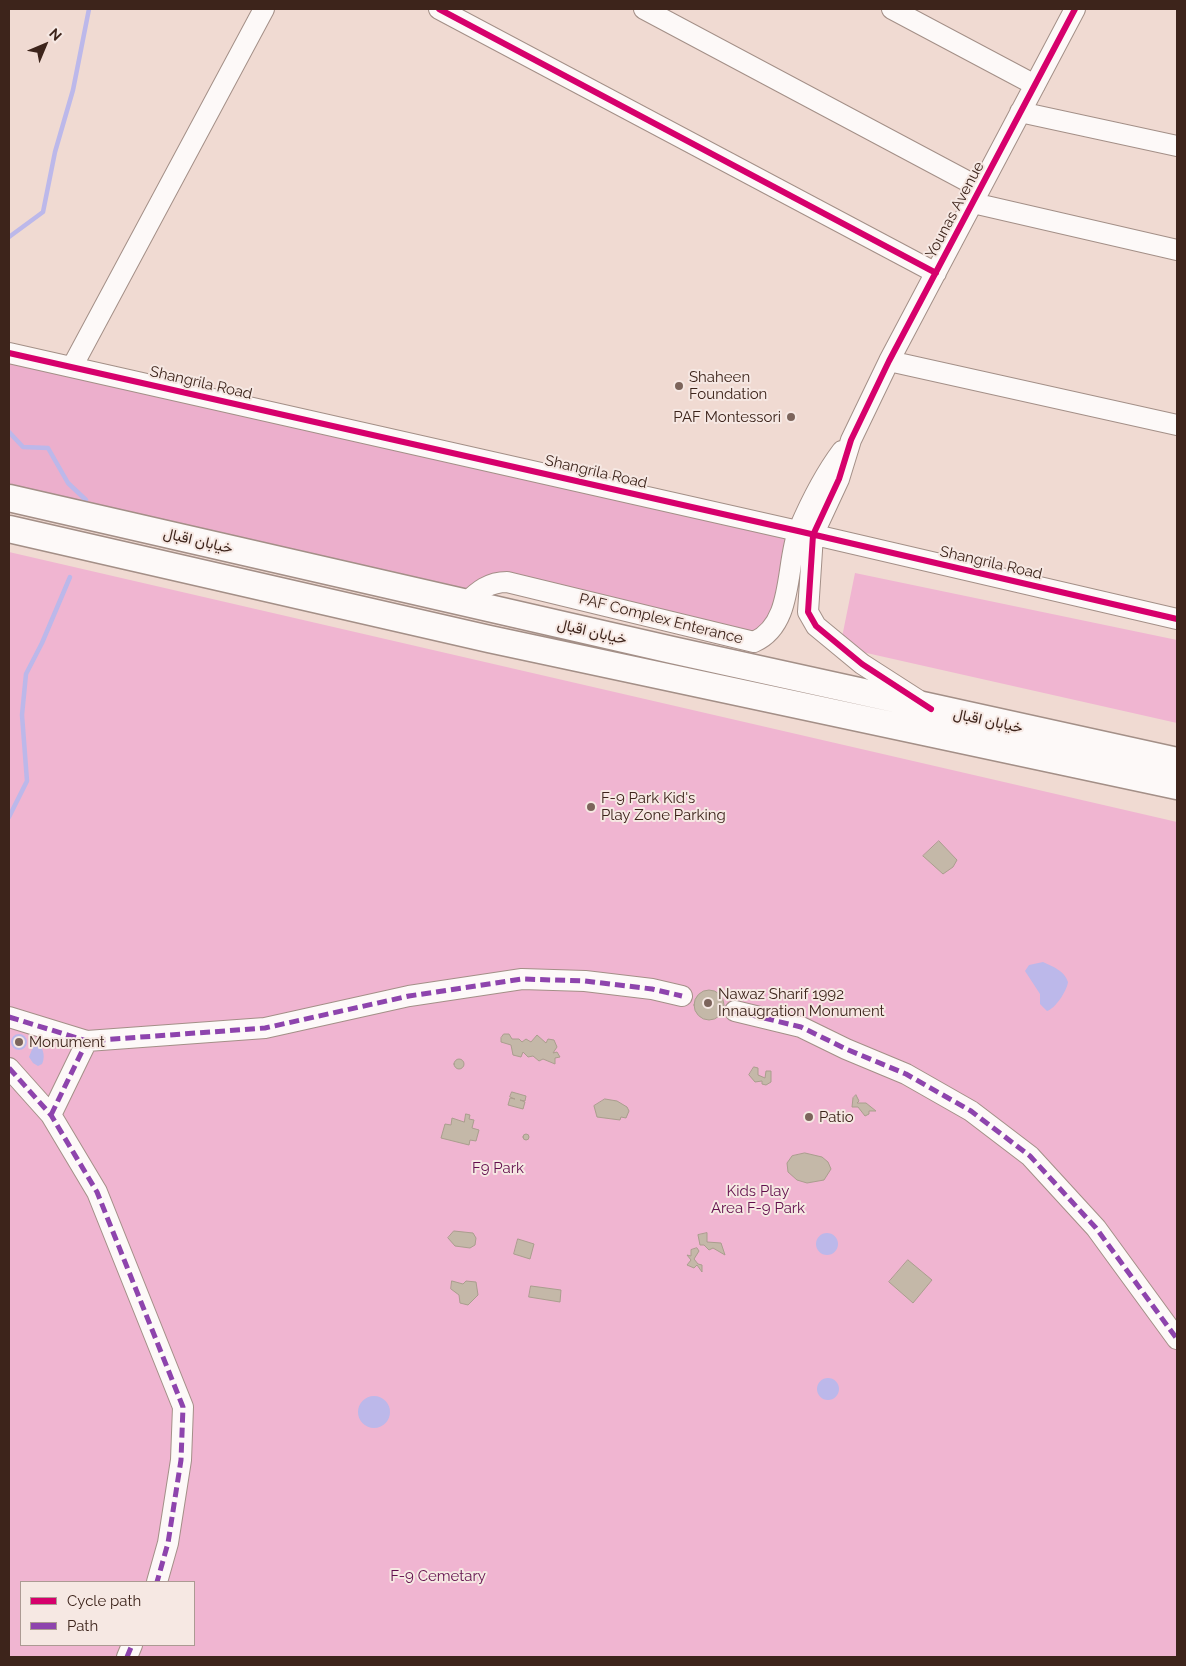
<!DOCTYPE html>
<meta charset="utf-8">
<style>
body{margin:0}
#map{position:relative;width:1186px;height:1666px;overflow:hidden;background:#f0dad2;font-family:Raleway,sans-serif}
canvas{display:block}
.frame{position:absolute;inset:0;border:10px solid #3d241b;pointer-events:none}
.legend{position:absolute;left:20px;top:1581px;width:175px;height:65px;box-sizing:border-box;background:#f6e8e3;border:1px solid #ac9a93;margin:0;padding:6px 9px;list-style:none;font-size:15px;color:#3d241b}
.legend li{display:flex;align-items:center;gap:10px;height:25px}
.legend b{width:25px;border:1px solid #ac9a93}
.north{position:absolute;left:20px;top:20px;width:50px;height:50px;-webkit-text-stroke:4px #f6e8e3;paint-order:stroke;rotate:45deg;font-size:14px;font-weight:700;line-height:20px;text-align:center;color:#3d241b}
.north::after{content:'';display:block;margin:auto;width:18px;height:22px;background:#3d241b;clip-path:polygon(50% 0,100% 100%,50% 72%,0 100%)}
</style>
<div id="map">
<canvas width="1186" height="1666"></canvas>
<div class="frame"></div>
<ul class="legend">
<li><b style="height:6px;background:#d6006c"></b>Cycle path</li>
<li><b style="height:6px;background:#8e44ad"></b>Path</li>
</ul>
<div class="north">N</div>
</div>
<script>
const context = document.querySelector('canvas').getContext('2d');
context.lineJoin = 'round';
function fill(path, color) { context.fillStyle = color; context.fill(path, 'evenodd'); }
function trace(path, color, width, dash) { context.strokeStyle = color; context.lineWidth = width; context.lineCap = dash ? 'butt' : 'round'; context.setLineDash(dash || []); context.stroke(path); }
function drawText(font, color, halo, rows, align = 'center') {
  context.font = font + ' Raleway,Vazirmatn,sans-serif'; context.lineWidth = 4; context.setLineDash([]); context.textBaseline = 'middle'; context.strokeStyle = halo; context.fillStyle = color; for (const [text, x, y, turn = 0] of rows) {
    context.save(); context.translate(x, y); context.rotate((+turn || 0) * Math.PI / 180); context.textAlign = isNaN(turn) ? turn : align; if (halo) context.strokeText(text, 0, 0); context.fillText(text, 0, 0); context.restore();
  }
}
fill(new Path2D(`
 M 9,552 L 1177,822 L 1177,1657 L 9,1657 ZM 21,1582 L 194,1582 L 194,1645 L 21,1645 Z
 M 855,573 L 1177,640 L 1177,723 L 840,647 Z`), '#f0b5d1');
fill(new Path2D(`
 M 9,353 L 798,531 L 766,637 L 507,582 L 466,603 L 9,498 Z`), '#ecafcc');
fill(new Path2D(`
 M 1043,962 C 1053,967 1064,970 1068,982 C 1067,991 1055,1009 1047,1011 L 1040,1004 L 1040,994 L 1025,971 L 1029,965 Z
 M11 1042a8 8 0 1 1 16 0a8 8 0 1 1-16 0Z
 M 39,1045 C 44,1049 45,1058 42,1064 L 38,1066 L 33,1063 L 29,1057 L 33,1047 Z
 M816 1244a11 11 0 1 1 22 0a11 11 0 1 1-22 0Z
 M817 1389a11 11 0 1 1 22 0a11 11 0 1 1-22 0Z
 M358 1412a16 16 0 1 1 32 0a16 16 0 1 1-32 0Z`), '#bcb8ea');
trace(new Path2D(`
 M 9,237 L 43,212 L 55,152 L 73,90 L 89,9
 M 9,432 L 23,447 L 48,448 L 68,483 L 86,500
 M 9,817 L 27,781 L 22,715 L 26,674 L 42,643 L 70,577`), '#bcb8ea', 4.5);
const building = new Path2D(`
 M 939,841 L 957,860 L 953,867 L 943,874 L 923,856 Z
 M694 1005a15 15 0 1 1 30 0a15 15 0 1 1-30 0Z
 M 504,1034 L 509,1034 L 512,1039 L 519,1039 L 522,1042 L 526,1039 L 531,1042 L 537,1035 L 546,1043 L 548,1039 L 554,1040 L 557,1047 L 553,1053 L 557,1052 L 560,1057 L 555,1058 L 555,1064 L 543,1059 L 539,1061 L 533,1056 L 528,1057 L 523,1052 L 521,1057 L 513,1055 L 511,1045 L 501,1042 L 501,1038 Z
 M15 1042a4 4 0 1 1 8 0a4 4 0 1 1-8 0Z
 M454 1064a5 5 0 1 1 10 0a5 5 0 1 1-10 0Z
 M 754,1067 L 758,1068 L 758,1075 L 765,1078 L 766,1071 L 771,1071 L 771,1082 L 766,1085 L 762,1084 L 762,1081 L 755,1082 L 749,1075 Z
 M 512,1092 L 526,1096 L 525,1101 L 520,1100 L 525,1102 L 523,1109 L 508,1105 L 510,1098 L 515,1099 L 510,1097 Z
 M 856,1095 L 859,1101 L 857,1103 L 866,1103 L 876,1111 L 869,1111 L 869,1114 L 865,1116 L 858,1107 L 852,1107 L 853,1098 Z
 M 605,1099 L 617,1101 L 627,1107 L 629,1111 L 626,1118 L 621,1117 L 620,1120 L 597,1117 L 594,1106 Z
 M804 1117a5 5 0 1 1 10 0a5 5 0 1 1-10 0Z
 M 466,1114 L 470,1115 L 469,1119 L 474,1120 L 472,1128 L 479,1130 L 476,1141 L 470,1140 L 469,1145 L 441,1138 L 445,1124 L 451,1125 L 452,1118 L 464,1122 Z
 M523 1137a3 3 0 1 1 6 0a3 3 0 1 1-6 0Z
 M 805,1153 L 822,1157 L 828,1162 L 831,1169 L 824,1180 L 807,1183 L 797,1180 L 788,1172 L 787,1163 L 792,1156 Z
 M 454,1231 L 473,1233 L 476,1238 L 475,1245 L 470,1248 L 455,1246 L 448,1238 Z
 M 707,1233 L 707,1242 L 721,1243 L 725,1255 L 713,1248 L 709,1250 L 704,1245 L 700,1245 L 698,1235 Z
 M 518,1239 L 534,1244 L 530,1259 L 514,1254 Z
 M 697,1248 L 699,1251 L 694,1259 L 698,1264 L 702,1265 L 702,1272 L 697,1265 L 694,1268 L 687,1265 L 691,1260 L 687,1255 L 691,1256 L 691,1250 Z
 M 908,1260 L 932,1280 L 913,1303 L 889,1282 Z
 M 452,1281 L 463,1284 L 466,1281 L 476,1282 L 478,1295 L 468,1305 L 460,1303 L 459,1295 L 451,1289 Z
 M 531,1286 L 561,1290 L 560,1302 L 529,1297 Z`);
fill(building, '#c4b8a8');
trace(building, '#aa9e8e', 1);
const minor = new Path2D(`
 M 439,9 L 936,273
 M 644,9 L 980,188
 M 892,9 L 1035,85
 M 1020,112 L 1177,146
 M 973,203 L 1177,250
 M 9,353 L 798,531 L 1177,619
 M 889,361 L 1177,425
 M 72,367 L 264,9
 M 466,603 C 478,591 489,582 507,582 L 754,642 C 795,624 785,563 799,529 C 811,501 824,475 842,451
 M 918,700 L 862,664 L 816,626 L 808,612 L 813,535 L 839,479 L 851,440 L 889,361 L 1075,9
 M 735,1011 L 801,1027 L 846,1049 L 906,1074 L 971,1111 L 1030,1156 L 1096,1228 L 1177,1339
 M 9,1017 L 87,1041 L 265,1028 L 409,996 L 522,979 L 585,981 L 652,989 L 682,996
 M 9,1068 L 51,1115 L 97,1192 L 183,1407 L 181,1460 L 168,1543 L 157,1582
 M 51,1115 L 87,1041
 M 127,1657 L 132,1645`);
const major = new Path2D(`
 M 9,498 L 672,650 L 1177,761
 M 9,529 L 489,639 L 1177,786`);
trace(minor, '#a38f87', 22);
trace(major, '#a38f87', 29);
trace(minor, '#fdf9f8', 20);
trace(major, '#fdf9f8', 26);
trace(new Path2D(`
 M 735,1011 L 801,1027 L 846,1049 L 906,1074 L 971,1111 L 1030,1156 L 1096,1228 L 1177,1339
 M 9,1017 L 87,1041 L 265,1028 L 409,996 L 522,979 L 585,981 L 652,989 L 682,996
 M 9,1068 L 51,1115 L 97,1192 L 183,1407 L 181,1460 L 168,1543 L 157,1582
 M 51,1115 L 87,1041
 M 127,1657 L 132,1645`), '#8e44ad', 5, [10, 5]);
trace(new Path2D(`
 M 439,9 L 936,273
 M 9,353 L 798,531 L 1177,619
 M 931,709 L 862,664 L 816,626 L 808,612 L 813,535 L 839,479 L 851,440 L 889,361 L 1075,9`), '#d6006c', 6);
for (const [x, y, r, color] of [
 [679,386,5,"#7c645b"],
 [791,417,5,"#7c645b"],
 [591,807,5,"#7c645b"],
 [708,1003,5,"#7c645b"],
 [19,1042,5,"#7c645b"],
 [809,1117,5,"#7c645b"]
]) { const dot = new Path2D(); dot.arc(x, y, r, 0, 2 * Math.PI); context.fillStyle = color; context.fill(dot); trace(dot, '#f6e8e3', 2); }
drawText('15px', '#3d241b', '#f6e8e3', [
 ["Younas Avenue",955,210,-62],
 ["Shangrila Road",201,383,13],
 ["Shangrila Road",596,472,13],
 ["خیابان اقبال",198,541,13],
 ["Shangrila Road",991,563,13],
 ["PAF Complex Enterance",661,619,14],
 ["خیابان اقبال",592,632,13],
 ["خیابان اقبال",988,721,12]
]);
drawText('15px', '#3d241b', '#f6e8e3', [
 ["Shaheen",689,377],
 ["Foundation",689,394],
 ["PAF Montessori",781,417,"right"],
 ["F-9 Park Kid's",601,798],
 ["Play Zone Parking",601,815],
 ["Nawaz Sharif 1992",718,994],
 ["Innaugration Monument",718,1011],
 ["Monument",29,1042],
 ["Patio",819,1117]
], 'left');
drawText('15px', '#62104d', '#f6e8e3', [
 ["F9 Park",498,1168],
 ["Kids Play",758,1191],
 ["Area F-9 Park",758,1208],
 ["F-9 Cemetary",438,1576]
]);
</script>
